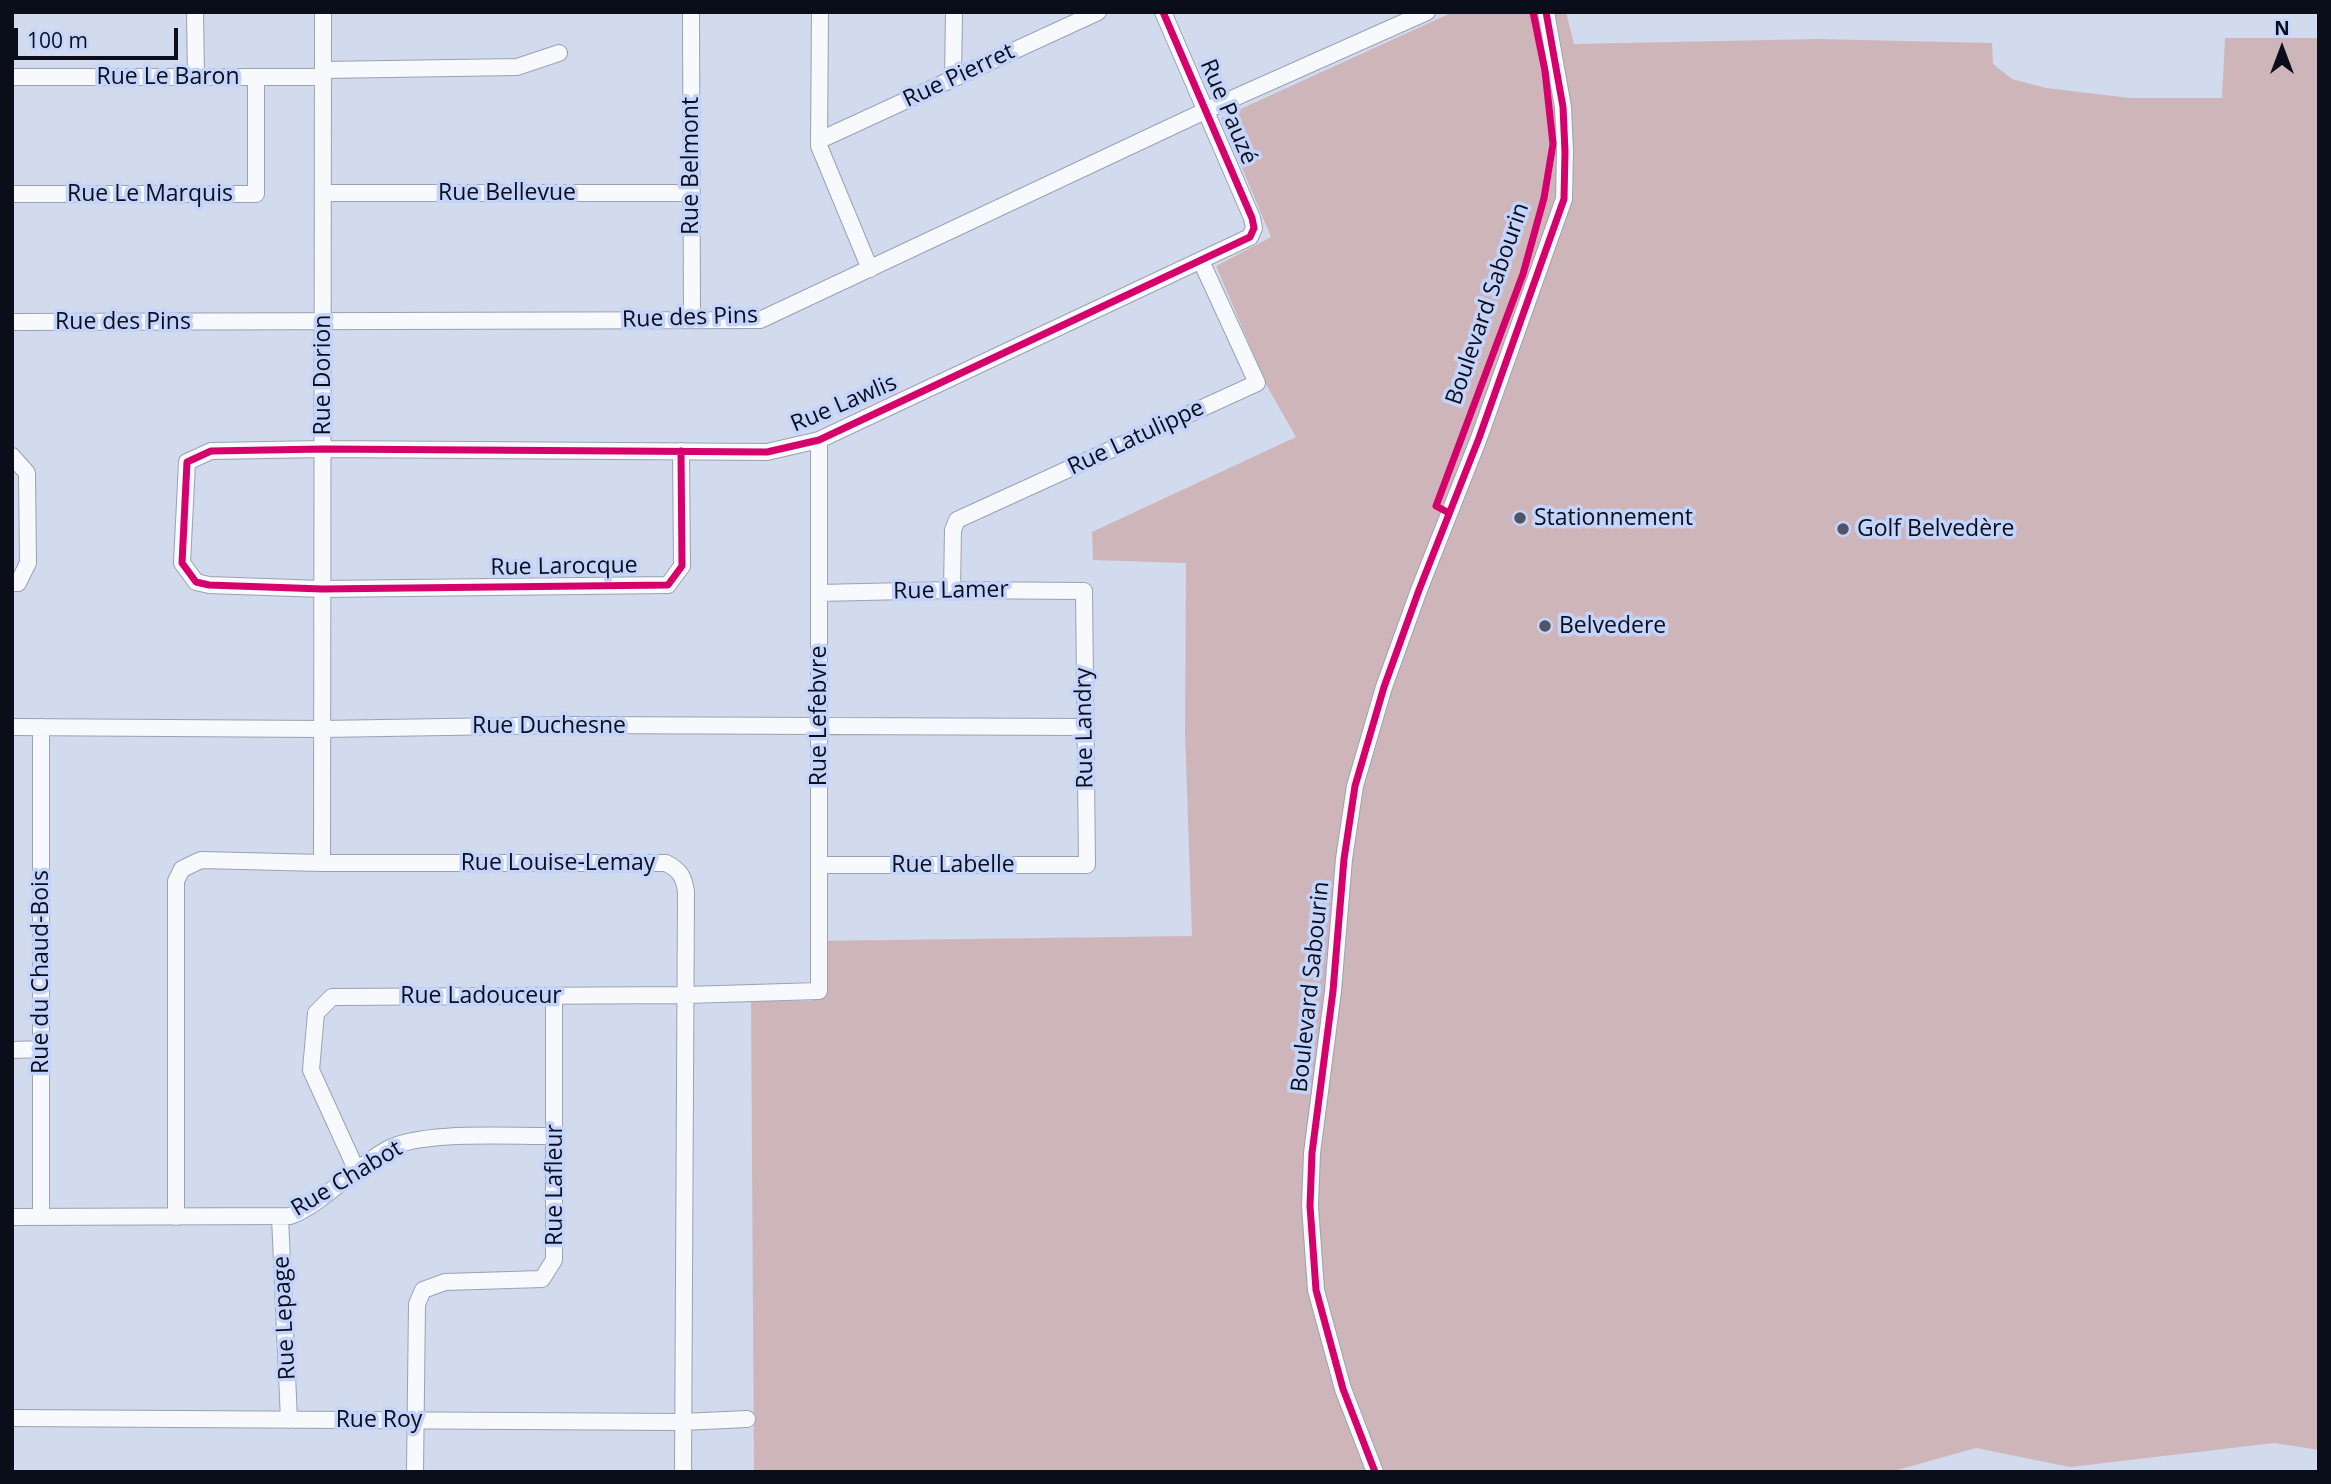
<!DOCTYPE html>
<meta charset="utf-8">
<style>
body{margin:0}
#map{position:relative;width:2331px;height:1484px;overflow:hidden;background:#d2daee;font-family:"Open Sans",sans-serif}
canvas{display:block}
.frame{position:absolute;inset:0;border:14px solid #0a0e1b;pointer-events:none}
.north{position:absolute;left:2247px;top:14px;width:70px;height:70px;-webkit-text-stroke:5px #c5d4fb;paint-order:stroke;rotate:0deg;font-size:19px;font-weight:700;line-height:28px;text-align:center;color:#0a0e1b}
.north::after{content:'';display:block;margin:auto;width:24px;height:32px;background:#0a0e1b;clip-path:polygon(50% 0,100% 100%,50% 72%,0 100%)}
.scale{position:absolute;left:14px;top:28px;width:164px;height:32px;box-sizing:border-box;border:4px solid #0a0e1b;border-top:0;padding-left:9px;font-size:21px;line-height:24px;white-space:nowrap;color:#0a0e1b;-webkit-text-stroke:5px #c5d4fb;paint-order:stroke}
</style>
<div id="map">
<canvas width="2331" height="1484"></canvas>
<div class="frame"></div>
<div class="north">N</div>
<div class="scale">100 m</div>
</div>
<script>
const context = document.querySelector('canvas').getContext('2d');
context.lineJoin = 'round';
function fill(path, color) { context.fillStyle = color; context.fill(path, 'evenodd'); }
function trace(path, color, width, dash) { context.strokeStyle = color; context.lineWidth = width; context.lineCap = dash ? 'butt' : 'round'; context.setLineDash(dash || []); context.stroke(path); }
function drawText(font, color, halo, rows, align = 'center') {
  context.font = font + ' "Open Sans",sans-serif'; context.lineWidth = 7; context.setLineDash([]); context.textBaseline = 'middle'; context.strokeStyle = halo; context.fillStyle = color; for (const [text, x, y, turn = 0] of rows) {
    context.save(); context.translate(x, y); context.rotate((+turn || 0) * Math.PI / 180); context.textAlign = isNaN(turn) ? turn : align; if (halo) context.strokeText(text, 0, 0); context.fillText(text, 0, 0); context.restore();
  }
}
fill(new Path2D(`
 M 1453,12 L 1566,12 L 1574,44 L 1818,39 L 1992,43 L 1993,64 L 2012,79 L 2046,88 L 2130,98 L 2222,98 L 2225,38 L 2319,38 L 2319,1450 L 2274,1443 L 2070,1467 L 1976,1448 L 1890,1472 L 754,1472 L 751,1001 L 812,1001 L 812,941 L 1192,936 L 1185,733 L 1186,563 L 1093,560 L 1092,532 L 1296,437 L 1268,388 L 1216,266 L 1271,237 L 1221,118 Z`), '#ceb5ba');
const minor = new Path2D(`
 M 195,12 L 196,77
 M 691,12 L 692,320
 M 820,12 L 819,146 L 870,269
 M 323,70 L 517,67 L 559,53
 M 12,77 L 323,77
 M 953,78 L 954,12
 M 820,140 L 1098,12
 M 323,193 L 691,193
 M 12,194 L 256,194 L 256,77
 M 12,322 L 760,320 L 1207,110 L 1427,12
 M 681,451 L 682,566 L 668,585 L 322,589 L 209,585 L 196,582 L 182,563 L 187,462 L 211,451 L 323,449 L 767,452 L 819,440 L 1250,237 L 1254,228 L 1252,218 L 1163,12
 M 12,456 L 27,473 L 28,563 L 18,583 L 12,583
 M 952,590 L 953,530 L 957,520 L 1257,383 L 1201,261
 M 12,727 L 322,729 L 569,725 L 1086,727
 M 41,727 L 41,1217
 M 322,863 L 323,12
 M 819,865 L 1087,865 L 1084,591 L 952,590 L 819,593
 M 12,1050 L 41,1049
 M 356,1169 L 311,1070 L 316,1013 L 332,997 L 686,995 L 819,991 L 819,440
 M 12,1217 L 290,1216 C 321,1205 356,1166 388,1149 C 422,1130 514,1137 555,1136
 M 176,1217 L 176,881 L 182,869 L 201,860 L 322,863 L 666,863 C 680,870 684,877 686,892 L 683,1472
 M 280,1217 L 289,1420
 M 12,1418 L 682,1422 L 747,1419
 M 415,1472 L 417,1304 L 423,1290 L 445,1282 L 542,1279 L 554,1260 L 554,996
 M 1375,1472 L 1343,1389 L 1316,1290 L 1310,1206 L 1312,1153 L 1333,991 L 1344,859 L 1355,786 L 1384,687 L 1419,590 L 1479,438 L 1564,199 L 1565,152 L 1563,107 L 1546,12`);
trace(minor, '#9aa1b0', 18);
trace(minor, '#f8f9fc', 16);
trace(new Path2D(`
 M 681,451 L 682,566 L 668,585 L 322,589 L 209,585 L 196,582 L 182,563 L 187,462 L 211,451 L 323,449 L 767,452 L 819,440 L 1250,237 L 1254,228 L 1252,218 L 1163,12
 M 1449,513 L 1436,506 L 1523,274 L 1544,198 L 1553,144 L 1545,71 L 1533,12
 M 1375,1472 L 1343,1389 L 1316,1290 L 1310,1206 L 1312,1153 L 1333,991 L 1344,859 L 1355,786 L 1384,687 L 1419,590 L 1479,438 L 1564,199 L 1565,152 L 1563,107 L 1546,12`), '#d6006c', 7);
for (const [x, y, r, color] of [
 [1520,518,7,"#505565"],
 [1843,529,7,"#505565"],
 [1545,626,7,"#505565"]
]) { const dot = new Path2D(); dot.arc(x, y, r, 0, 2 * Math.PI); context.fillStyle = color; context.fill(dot); trace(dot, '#c5d4fb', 2.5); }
drawText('23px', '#0a0e1b', '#c5d4fb', [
 ["Rue Pierret",959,76,-25],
 ["Rue Le Baron",168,77],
 ["Rue Pauzé",1228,112,67],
 ["Rue Belmont",691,166,-90],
 ["Rue Bellevue",507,193],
 ["Rue Le Marquis",150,194],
 ["Boulevard Sabourin",1488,304,-71],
 ["Rue des Pins",690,318,-2],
 ["Rue des Pins",123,322],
 ["Rue Dorion",323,375,-90],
 ["Rue Lawlis",844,404,-23],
 ["Rue Latulippe",1136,438,-25],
 ["Rue Larocque",564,567,-1],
 ["Rue Lamer",951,591,-1],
 ["Rue Lefebvre",819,716,-90],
 ["Rue Duchesne",549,726],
 ["Rue Landry",1085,728,-91],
 ["Rue Louise-Lemay",558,863],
 ["Rue Labelle",953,865],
 ["Rue du Chaud-Bois",41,972,-90],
 ["Boulevard Sabourin",1311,987,-84],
 ["Rue Ladouceur",481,996],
 ["Rue Chabot",347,1179,-31],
 ["Rue Lafleur",555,1185,-90],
 ["Rue Lepage",285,1318,-93],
 ["Rue Roy",379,1420]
]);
drawText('23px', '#0a0e1b', '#c5d4fb', [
 ["Stationnement",1534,518],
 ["Golf Belvedère",1857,529],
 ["Belvedere",1559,626]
], 'left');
</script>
